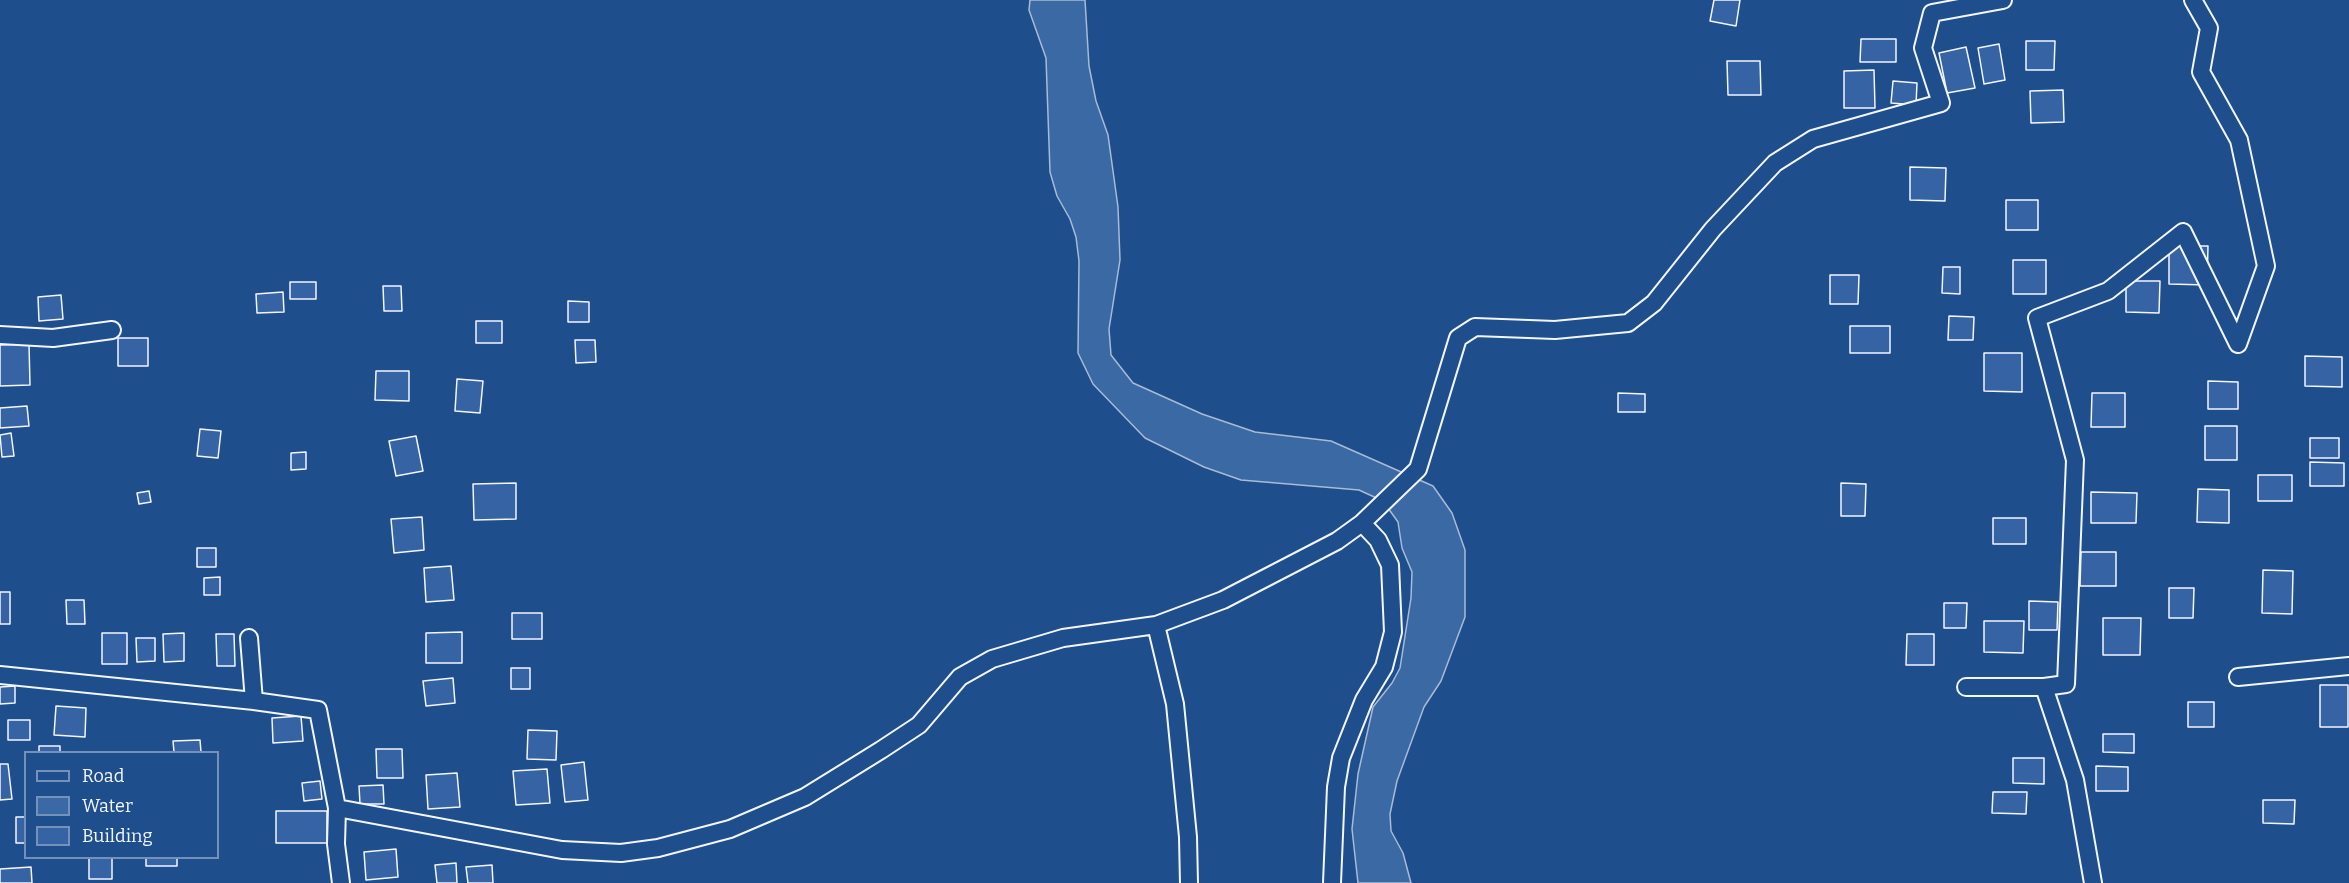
<!DOCTYPE html>
<style>
body{margin:0}
#map{position:relative;width:2349px;height:883px;overflow:hidden;background:#1f4e8c;font-family:Bitter,serif}
canvas{display:block}
.legend{position:absolute;left:24px;top:751px;width:195px;height:108px;box-sizing:border-box;background:#1f4e8c;border:2px solid #7391ba;margin:0;padding:8px 10px;list-style:none;font-size:18px;color:#f2f6ff}
.legend li{display:flex;align-items:center;gap:12px;height:30px}
.legend b{width:30px;border:2px solid #7391ba}
</style>
<div id="map">
<canvas width="2349" height="883"></canvas>
<ul class="legend">
<li><b style="height:8px;background:#1f4e8c"></b>Road</li>
<li><b style="height:16px;background:#3b69a3"></b>Water</li>
<li><b style="height:16px;background:#3563a3"></b>Building</li>
</ul>
</div>
<script>
const context = document.querySelector('canvas').getContext('2d');
context.lineJoin = 'round';
function fill(path, color) { context.fillStyle = color; context.fill(path, 'evenodd'); }
function trace(path, color, width, dash) { context.strokeStyle = color; context.lineWidth = width; context.lineCap = dash ? 'butt' : 'round'; context.setLineDash(dash || []); context.stroke(path); }
const water = new Path2D(`
 M 1030,0 L 1085,0 L 1089,66 L 1096,101 L 1108,135 L 1118,207 L 1120,260 L 1109,329 L 1111,355 L 1133,383 L 1202,414 L 1255,432 L 1331,441 L 1433,486 L 1452,513 L 1465,550 L 1465,617 L 1441,681 L 1424,707 L 1397,781 L 1390,814 L 1391,831 L 1403,853 L 1411,883 L 1358,883 L 1352,829 L 1358,774 L 1373,707 L 1392,683 L 1400,668 L 1411,598 L 1412,572 L 1402,548 L 1398,522 L 1383,501 L 1359,490 L 1241,480 L 1204,467 L 1145,438 L 1093,384 L 1078,353 L 1079,261 L 1076,237 L 1070,219 L 1057,196 L 1050,172 L 1046,58 L 1029,10 Z`);
fill(water, '#3b69a3');
trace(water, '#a8bbd7', 1.5);
const building = new Path2D(`
 M 1714,0 L 1740,0 L 1736,26 L 1710,21 Z
 M 1861,39 L 1896,39 L 1896,62 L 1860,62 Z
 M 2026,41 L 2055,41 L 2054,70 L 2026,70 Z
 M 1999,44 L 2005,80 L 1984,84 L 1978,48 Z
 M 1966,47 L 1975,88 L 1947,93 L 1939,53 Z
 M 1727,61 L 1760,61 L 1761,95 L 1728,95 Z
 M 1874,70 L 1875,108 L 1844,108 L 1844,71 Z
 M 1893,81 L 1917,83 L 1916,105 L 1891,103 Z
 M 2063,90 L 2064,122 L 2031,123 L 2030,91 Z
 M 1910,167 L 1946,168 L 1945,201 L 1910,200 Z
 M 2006,200 L 2038,200 L 2038,230 L 2006,230 Z
 M 2169,246 L 2208,246 L 2207,285 L 2169,284 Z
 M 2013,260 L 2046,260 L 2046,294 L 2013,294 Z
 M 1943,267 L 1960,267 L 1960,294 L 1942,293 Z
 M 1830,275 L 1859,275 L 1858,304 L 1830,304 Z
 M 2126,281 L 2160,281 L 2159,313 L 2126,312 Z
 M 290,282 L 316,282 L 316,299 L 290,299 Z
 M 383,286 L 401,286 L 402,311 L 384,311 Z
 M 283,292 L 284,312 L 257,313 L 256,294 Z
 M 61,295 L 63,319 L 39,321 L 38,297 Z
 M 568,301 L 589,302 L 589,322 L 568,322 Z
 M 1949,316 L 1974,317 L 1973,340 L 1948,340 Z
 M 476,321 L 502,321 L 502,343 L 476,343 Z
 M 1850,326 L 1890,326 L 1890,353 L 1850,353 Z
 M 118,338 L 148,338 L 148,366 L 118,366 Z
 M 575,340 L 595,340 L 596,362 L 576,363 Z
 M 29,344 L 30,385 L 0,386 L 0,345 Z
 M 1984,353 L 2022,353 L 2022,392 L 1984,391 Z
 M 2305,356 L 2342,357 L 2342,387 L 2305,386 Z
 M 376,371 L 409,371 L 409,401 L 375,400 Z
 M 457,379 L 483,381 L 480,413 L 455,411 Z
 M 2208,381 L 2238,382 L 2238,409 L 2208,409 Z
 M 1618,393 L 1645,394 L 1645,412 L 1618,412 Z
 M 2092,393 L 2125,393 L 2125,427 L 2091,427 Z
 M 27,406 L 29,426 L 0,428 L 0,408 Z
 M 2205,426 L 2237,426 L 2237,460 L 2205,460 Z
 M 200,429 L 221,431 L 218,458 L 197,456 Z
 M 11,433 L 14,456 L 2,457 L 0,435 Z
 M 416,436 L 423,471 L 396,476 L 389,441 Z
 M 2310,438 L 2339,438 L 2339,458 L 2310,458 Z
 M 306,452 L 306,469 L 291,470 L 291,453 Z
 M 2310,462 L 2344,463 L 2344,486 L 2310,486 Z
 M 2258,475 L 2292,475 L 2292,501 L 2258,501 Z
 M 516,483 L 516,519 L 474,520 L 473,484 Z
 M 1841,483 L 1866,484 L 1865,516 L 1841,516 Z
 M 2198,489 L 2229,490 L 2229,523 L 2197,522 Z
 M 149,491 L 151,502 L 139,504 L 137,493 Z
 M 2091,492 L 2137,493 L 2136,523 L 2091,523 Z
 M 422,517 L 424,550 L 394,553 L 391,519 Z
 M 1993,518 L 2026,518 L 2026,544 L 1993,544 Z
 M 197,548 L 216,548 L 216,567 L 197,567 Z
 M 2081,552 L 2116,552 L 2116,586 L 2080,586 Z
 M 451,566 L 454,600 L 426,602 L 424,568 Z
 M 2263,570 L 2293,571 L 2292,614 L 2262,613 Z
 M 220,577 L 220,595 L 204,595 L 204,578 Z
 M 2169,588 L 2194,588 L 2193,618 L 2169,618 Z
 M 0,592 L 10,592 L 10,624 L 0,624 Z
 M 66,600 L 84,600 L 85,624 L 67,624 Z
 M 2029,601 L 2058,602 L 2057,630 L 2029,630 Z
 M 1944,603 L 1967,603 L 1966,628 L 1944,628 Z
 M 512,613 L 542,613 L 542,639 L 512,639 Z
 M 2103,618 L 2141,618 L 2140,655 L 2103,655 Z
 M 1984,621 L 2024,621 L 2023,653 L 1984,652 Z
 M 462,632 L 462,663 L 426,663 L 426,633 Z
 M 102,633 L 127,633 L 127,664 L 102,664 Z
 M 184,633 L 184,661 L 164,662 L 163,634 Z
 M 216,634 L 234,634 L 235,666 L 217,666 Z
 M 1907,634 L 1934,634 L 1934,665 L 1906,665 Z
 M 136,638 L 155,638 L 155,661 L 137,662 Z
 M 511,668 L 530,668 L 530,689 L 511,689 Z
 M 453,678 L 455,703 L 426,706 L 423,681 Z
 M 2320,685 L 2348,685 L 2348,727 L 2320,727 Z
 M 15,686 L 15,703 L 0,704 L 0,687 Z
 M 2188,702 L 2214,702 L 2214,727 L 2188,727 Z
 M 56,706 L 86,708 L 85,737 L 54,735 Z
 M 301,716 L 303,741 L 273,743 L 272,718 Z
 M 8,720 L 30,720 L 30,740 L 8,740 Z
 M 528,730 L 557,731 L 556,760 L 527,759 Z
 M 2103,734 L 2134,734 L 2134,753 L 2103,752 Z
 M 200,740 L 201,752 L 174,752 L 173,741 Z
 M 39,746 L 60,746 L 60,752 L 39,752 Z
 M 376,749 L 402,749 L 403,778 L 377,778 Z
 M 2013,758 L 2044,758 L 2044,784 L 2013,783 Z
 M 584,762 L 588,800 L 565,802 L 561,765 Z
 M 0,764 L 8,764 L 12,799 L 0,800 Z
 M 2096,766 L 2128,767 L 2128,791 L 2096,791 Z
 M 547,769 L 550,803 L 516,805 L 513,771 Z
 M 457,773 L 460,807 L 428,809 L 426,775 Z
 M 320,781 L 322,799 L 304,801 L 302,783 Z
 M 383,785 L 384,804 L 360,804 L 359,786 Z
 M 1993,792 L 2027,792 L 2026,814 L 1992,813 Z
 M 2263,800 L 2295,800 L 2294,824 L 2263,823 Z
 M 276,811 L 327,811 L 327,843 L 276,843 Z
 M 16,817 L 26,817 L 26,843 L 16,843 Z
 M 396,849 L 398,877 L 366,880 L 364,852 Z
 M 89,858 L 112,858 L 112,879 L 89,879 Z
 M 146,858 L 177,858 L 177,866 L 146,866 Z
 M 456,863 L 457,883 L 437,883 L 435,865 Z
 M 492,865 L 493,883 L 468,883 L 466,867 Z
 M 31,867 L 32,883 L 0,883 L 0,869 Z`);
fill(building, '#3563a3');
trace(building, '#f2f6ff', 1.5);
const minor = new Path2D(`
 M 0,335 L 53,338 L 112,330
 M 1156,625 L 1175,704 L 1188,837 L 1189,883
 M 249,638 L 254,701 L 318,710 L 337,808 L 336,844 L 341,883
 M 0,675 L 254,701
 M 2238,677 L 2349,666
 M 1966,687 L 2044,687 L 2075,780 L 2093,883
 M 2044,687 L 2066,684 L 2075,460 L 2037,318 L 2108,291 L 2183,232 L 2238,344 L 2266,266 L 2239,140 L 2201,72 L 2209,28 L 2193,0
 M 337,808 L 562,850 L 621,853 L 658,848 L 730,829 L 805,797 L 881,750 L 919,725 L 960,677 L 992,659 L 1063,638 L 1156,625 L 1223,600 L 1337,541 L 1362,523 L 1418,469 L 1458,338 L 1475,327 L 1555,330 L 1628,323 L 1654,303 L 1713,229 L 1775,163 L 1813,139 L 1941,103 L 1923,48 L 1932,13 L 2003,0
 M 1332,883 L 1336,787 L 1341,758 L 1364,700 L 1384,667 L 1393,632 L 1390,565 L 1378,540 L 1362,523`);
trace(minor, '#f2f6ff', 20);
trace(minor, '#1f4e8c', 16);
</script>
